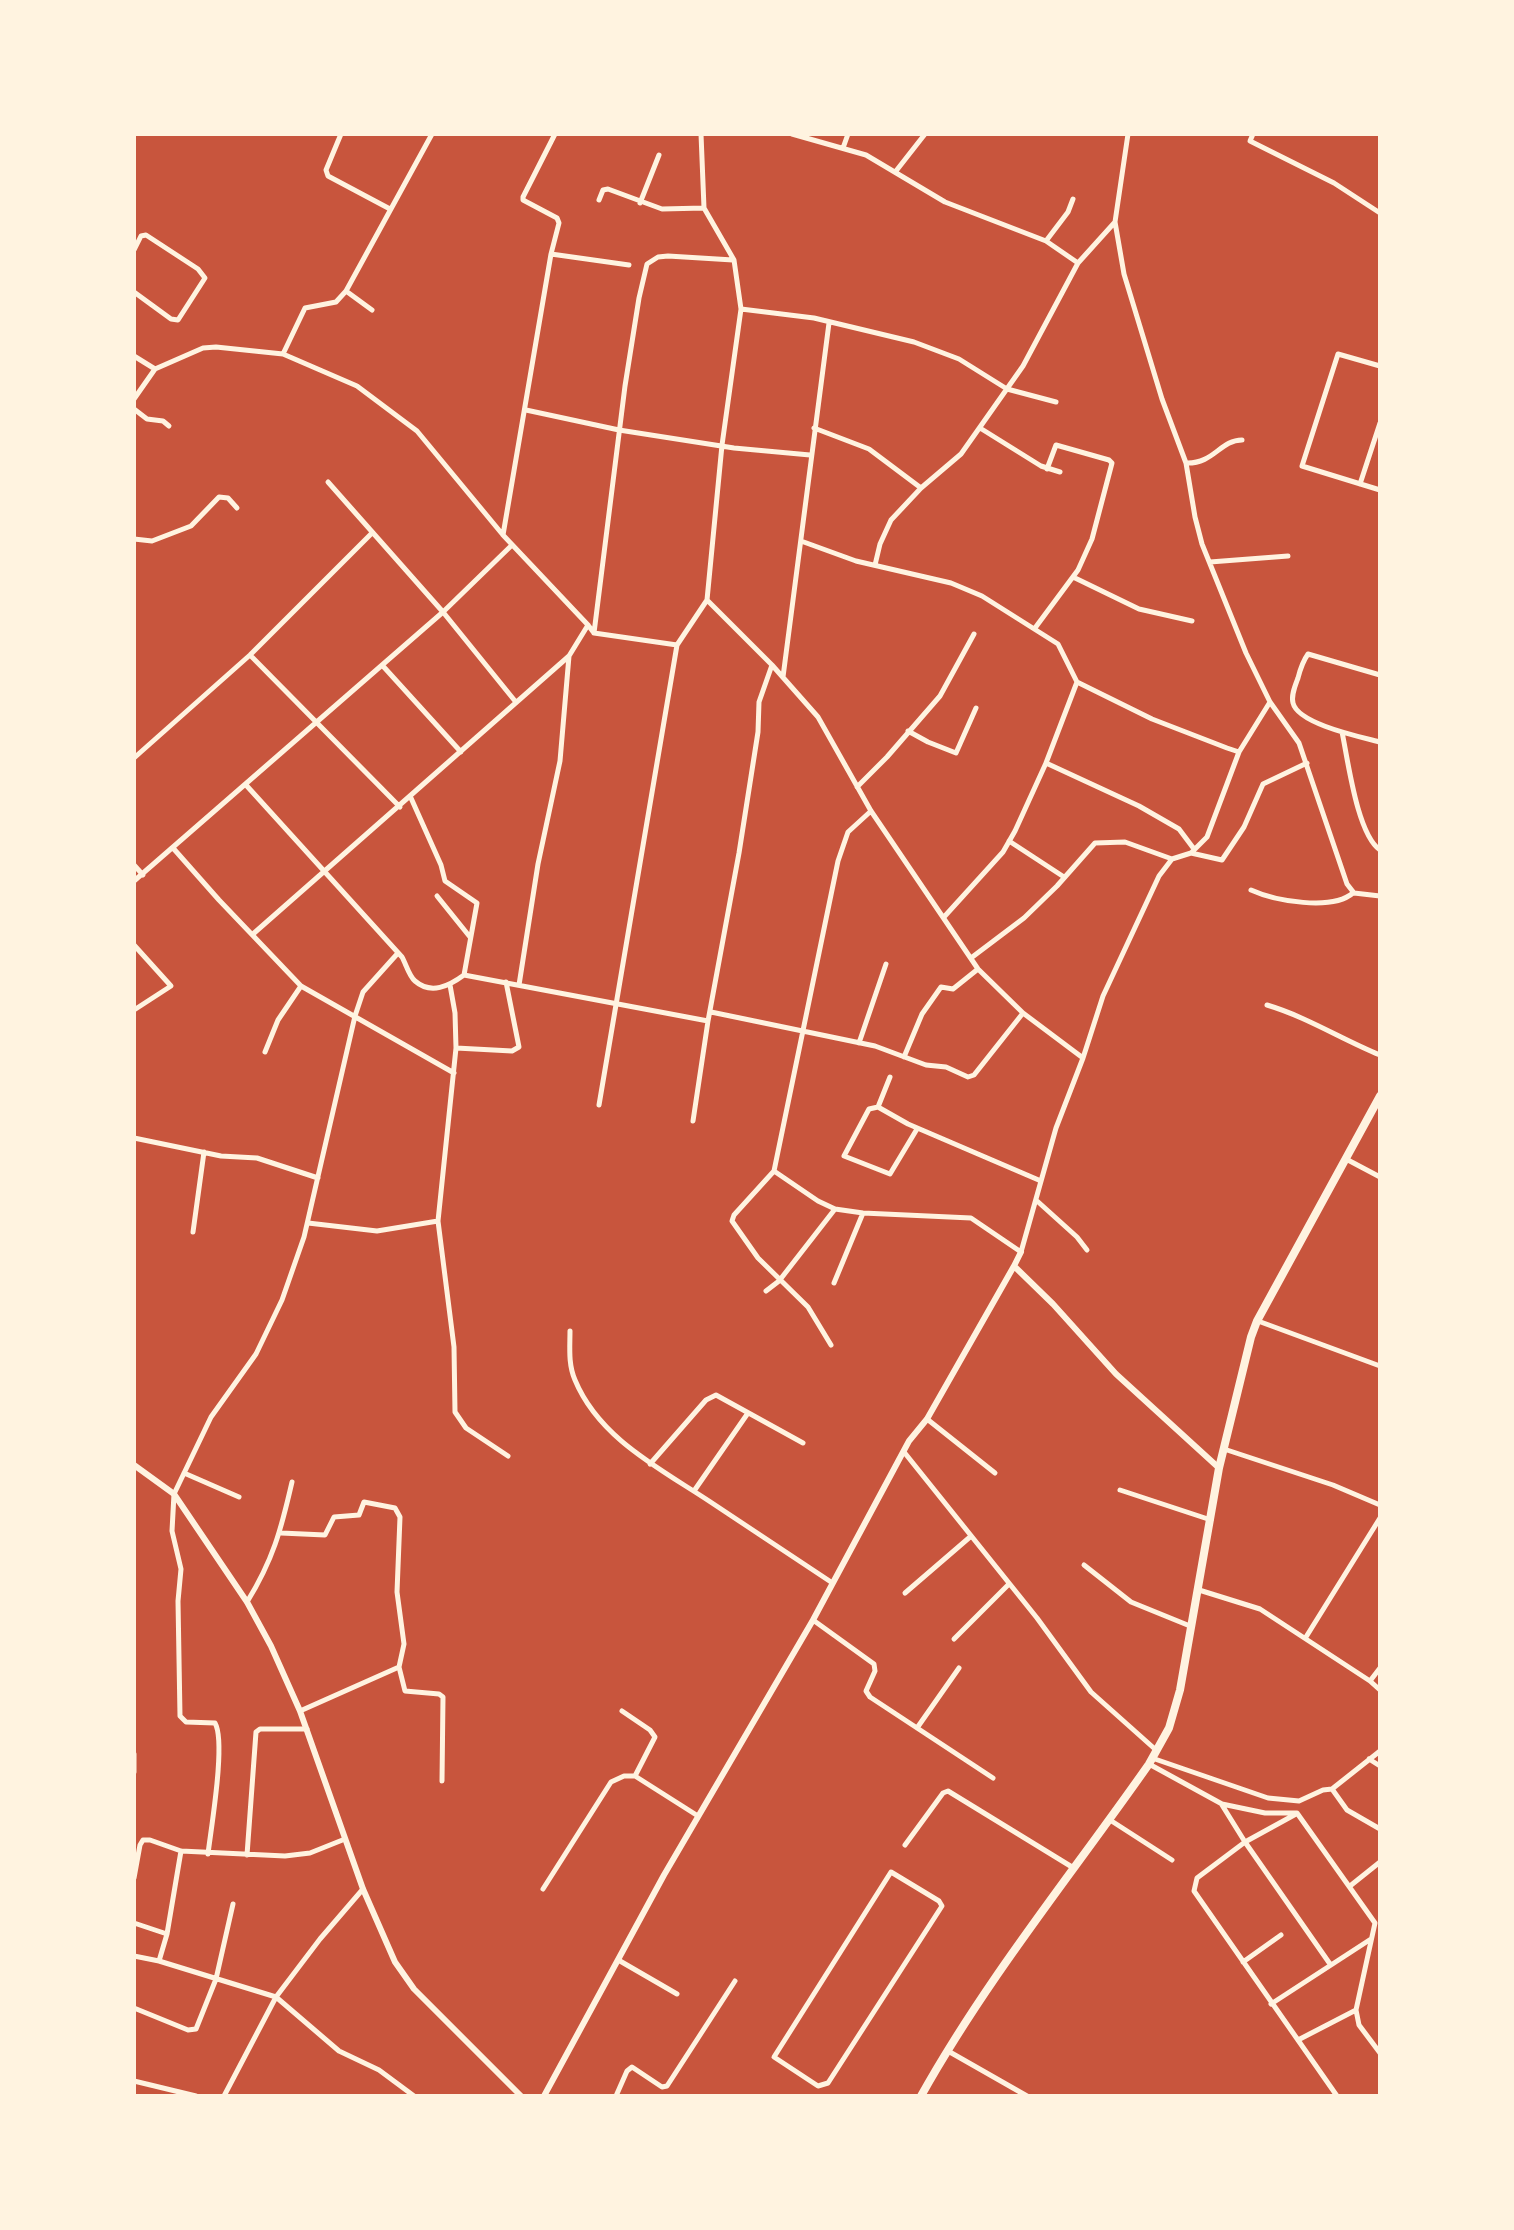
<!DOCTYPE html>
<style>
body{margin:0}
#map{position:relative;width:1514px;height:2230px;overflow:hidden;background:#c8553d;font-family:"Exo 2",sans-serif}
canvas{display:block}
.frame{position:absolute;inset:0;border:136px solid #fff3e0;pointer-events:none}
</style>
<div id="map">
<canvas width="1514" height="2230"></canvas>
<div class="frame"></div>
</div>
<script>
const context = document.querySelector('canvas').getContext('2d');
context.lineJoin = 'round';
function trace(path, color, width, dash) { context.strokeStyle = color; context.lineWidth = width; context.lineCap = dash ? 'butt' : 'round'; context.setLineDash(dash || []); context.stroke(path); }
trace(new Path2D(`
 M 341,134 L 326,170 L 328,176 L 390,209
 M 792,134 L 866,155 L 945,202 L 1046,241 L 1078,263
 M 1128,134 L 1115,222 L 1124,274 L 1162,399 L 1186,463 L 1195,517 L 1202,544 L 1246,653 L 1270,702 L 1299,743 L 1347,884 L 1354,893 L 1380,896
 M 1253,134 L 1250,141 L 1334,183 L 1380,213
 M 843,148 L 848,134
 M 896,171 L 925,134
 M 599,200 L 603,190 L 608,189 L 662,209 L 704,208
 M 640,203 L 659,155
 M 1046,241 L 1068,212 L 1073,199
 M 134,250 L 141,236 L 146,235 L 198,269 L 205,278 L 178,320 L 171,319 L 134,292
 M 551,254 L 629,265
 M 346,291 L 372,310
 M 741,309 L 814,318 L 914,342 L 959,359 L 1007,389 L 1056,402
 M 283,354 L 305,308 L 336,302 L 346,291 L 432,134
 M 134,356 L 155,369
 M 1380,366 L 1338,354 L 1302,466 L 1380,490
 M 134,399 L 155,369 L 203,348 L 216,347 L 283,354 L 357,386 L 417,431 L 503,535 L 588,625 L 594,633 L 677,645 L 707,600 L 722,445 L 741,309 L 734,260 L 704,208 L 701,134
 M 134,409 L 147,419 L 163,421 L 169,426
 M 526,410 L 619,430 L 734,448 L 810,455
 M 814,428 L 869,449 L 921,488
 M 980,428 L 1041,466 L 1060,472
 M 1186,463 C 1214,464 1220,440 1242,440
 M 328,482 L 443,612 L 515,701
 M 1360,484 L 1380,423
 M 503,535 L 551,254 L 559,223 L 557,218 L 523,200 L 523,197 L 555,134
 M 134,539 L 152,541 L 191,526 L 219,497 L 228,498 L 237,508
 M 801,541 L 856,561 L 951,583 L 982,596 L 1058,644 L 1077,682 L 1152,719 L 1227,748 L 1239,752 L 1270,702
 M 1210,562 L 1288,556
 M 875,565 L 880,544 L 891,520 L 921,488 L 961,454 L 1023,366 L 1078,263 L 1115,222
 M 1073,577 L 1139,609 L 1192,621
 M 707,600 L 772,665 L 818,717 L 871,811 L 978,969 L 1023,1013 L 1083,1058 L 1056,1128 L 1021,1252 L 971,1218 L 863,1213 L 835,1209 L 818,1201 L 774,1171
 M 1035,628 L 1078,570 L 1092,539 L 1112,463 L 1109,460 L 1056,445 L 1047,469
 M 594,633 L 625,386 L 639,298 L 647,264 L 658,257 L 668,256 L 733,260
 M 250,655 L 400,807
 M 382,665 L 461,752
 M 1380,675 L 1308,654 C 1303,661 1300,670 1298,678 C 1295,686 1291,695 1293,703 C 1298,724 1361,737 1380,742
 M 783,677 L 829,323
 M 1077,682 L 1046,763 L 1139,806 L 1179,829 L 1194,849
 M 908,731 L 928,742 L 956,753 L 976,708
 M 1342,732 C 1348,760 1357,834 1380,850
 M 134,758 L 250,655 L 372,533
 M 246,785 L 402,957 C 406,964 409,976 415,981 C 431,995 449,986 464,975 L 708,1021 L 739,853 L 758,732 L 759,702 L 772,665
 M 857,787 L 887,757 L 940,696 L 974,634
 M 411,798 L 441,865 L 445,881 L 477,903 L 464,975
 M 1009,841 L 1064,877
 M 173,848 L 219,900 L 301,986 L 454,1073
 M 1191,853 L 1222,860 L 1244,827 L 1263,784 L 1307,763
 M 134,865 L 143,875
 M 134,881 L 443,612 L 512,545
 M 1251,890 C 1275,901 1332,911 1353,893
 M 437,896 L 470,937
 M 944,917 L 1003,852 L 1015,831 L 1046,763
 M 253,934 L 569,656 L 588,625
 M 134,945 L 171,986 L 134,1010
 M 971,958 L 1024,918 L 1057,886 L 1095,843 L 1125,842 L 1172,859
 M 450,985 L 455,1013 L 456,1048 L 438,1221 L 454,1347 L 455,1412 L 466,1428 L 508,1456
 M 519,985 L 538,864 L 560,761 L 569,656
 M 1267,1005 C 1307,1017 1341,1039 1380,1055
 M 711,1012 L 875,1046 L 926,1065 L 946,1067 L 968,1077 L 974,1075 L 1023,1013
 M 859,1043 L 886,964
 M 456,1048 L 512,1051 L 519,1047 L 506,982
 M 265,1052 L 278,1020 L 301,986
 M 904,1057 L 922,1014 L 941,987 L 953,989 L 978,969
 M 1083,1058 L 1103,996 L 1159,876 L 1172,859 L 1191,853 L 1207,837 L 1239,752
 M 599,1105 L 677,645
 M 878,1107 L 890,1077
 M 693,1121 L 708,1021
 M 917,1129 L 890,1174 L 844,1156 L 869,1109 L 878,1107 L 908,1124 L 1041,1181
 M 134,1138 L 221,1156 L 257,1158 L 318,1178
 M 1346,1159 L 1380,1177
 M 774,1171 L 838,861 L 848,832 L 871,811
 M 774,1171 L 734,1215 L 732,1221 L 758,1258 L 808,1307 L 831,1345
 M 1036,1200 L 1077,1237 L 1087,1250
 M 308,1223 L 377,1231 L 438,1221
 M 193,1232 L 204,1152
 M 834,1283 L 863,1213
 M 766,1291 L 779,1281 L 835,1209
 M 1258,1321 L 1380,1366
 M 570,1331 C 570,1347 568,1364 575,1380 C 599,1438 659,1468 709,1501 C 750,1528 790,1555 831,1582
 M 927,1419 L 995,1473
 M 1224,1449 L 1333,1485 L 1380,1505
 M 904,1452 L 1037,1618 L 1091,1692 L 1156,1750
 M 650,1464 L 706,1400 L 716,1395 L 803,1443
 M 184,1473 L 239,1497
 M 1120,1490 L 1211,1520
 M 694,1491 L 748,1413
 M 281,1533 L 325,1535 L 334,1517 L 359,1515 L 364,1502 L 395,1508 L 400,1517 L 397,1592 L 404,1644 L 399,1667
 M 1084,1565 L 1131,1602 L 1190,1626
 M 1199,1590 L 1260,1609 L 1370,1681 L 1380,1668
 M 905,1593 L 970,1537
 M 247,1602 C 273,1560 281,1530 292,1482
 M 813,1620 L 874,1664 L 875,1671 L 866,1691 L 870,1697 L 993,1778
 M 1306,1637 L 1380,1518
 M 954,1639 L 1009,1584
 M 1370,1681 L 1380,1690
 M 300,1711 L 399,1667 L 405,1691 L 439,1694 L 443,1697 L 442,1781
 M 622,1711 L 650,1730 L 655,1737 L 635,1776
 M 917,1728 L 959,1668
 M 134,1754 L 134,1772
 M 1152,1758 L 1268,1798 L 1299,1801 L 1323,1790 L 1332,1789 L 1380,1751
 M 1369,1759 L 1380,1766
 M 1149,1764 L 1222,1804 L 1265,1813 L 1297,1813 L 1375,1923 L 1356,2010 L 1359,2025 L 1380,2053
 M 1332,1789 L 1347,1810 L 1380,1829
 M 1222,1805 L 1245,1842 L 1197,1878 L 1194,1891 L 1337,2096
 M 1296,1814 L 1245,1842 L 1330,1964
 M 1110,1820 L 1172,1860
 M 905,1845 L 943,1793 L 948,1791 L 1072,1867
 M 208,1854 C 211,1828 226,1742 215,1723 L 186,1722 L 180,1716 L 178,1601 L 181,1569 L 172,1531 L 174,1494 L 211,1417 L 256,1354 L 282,1300 L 304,1237 L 355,1016 L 363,992 L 398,953
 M 247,1855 L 256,1732 L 260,1729 L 307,1729
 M 891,1872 L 939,1901 L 942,1906 L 828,2083 L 818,2086 L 774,2057 Z
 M 134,1878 L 140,1845 L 143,1840 L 150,1840 L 181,1851 L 285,1856 L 310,1853 L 345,1839
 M 1350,1886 L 1380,1862
 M 543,1889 L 611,1782 L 624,1776 L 635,1776 L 698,1816
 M 134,1923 L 167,1934
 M 134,1956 L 159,1961 L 276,1997 L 339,2051 L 379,2070 L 414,2096
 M 159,1961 L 167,1934 L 181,1851
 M 620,1961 L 677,1994
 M 1243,1962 L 1281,1935
 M 1271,2004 L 1371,1939
 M 134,2008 L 188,2030 L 196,2029 L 216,1979 L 233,1904
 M 1298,2040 L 1356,2010
 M 948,2051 L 1027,2096
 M 134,2081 L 196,2096
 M 224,2096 L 276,1997 L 320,1939 L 363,1889
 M 616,2096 L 627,2071 L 632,2067 L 662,2087 L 667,2086 L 735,1981`), '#fff3e0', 5);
trace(new Path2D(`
 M 1021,1252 L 1014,1266 L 1053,1304 L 1116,1374 L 1219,1468
 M 134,1465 L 174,1494 L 247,1602 L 271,1646 L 300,1711 L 363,1889 L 395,1962 L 414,1989 L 521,2096
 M 544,2096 L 664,1875 L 813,1620 L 909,1441 L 927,1419 L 1014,1266`), '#fff3e0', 6);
trace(new Path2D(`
 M 921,2096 C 987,1978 1072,1874 1149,1764 L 1169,1728 L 1180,1690 L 1219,1468 L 1251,1337 L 1257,1321 L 1380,1096`), '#fff3e0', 8);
</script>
